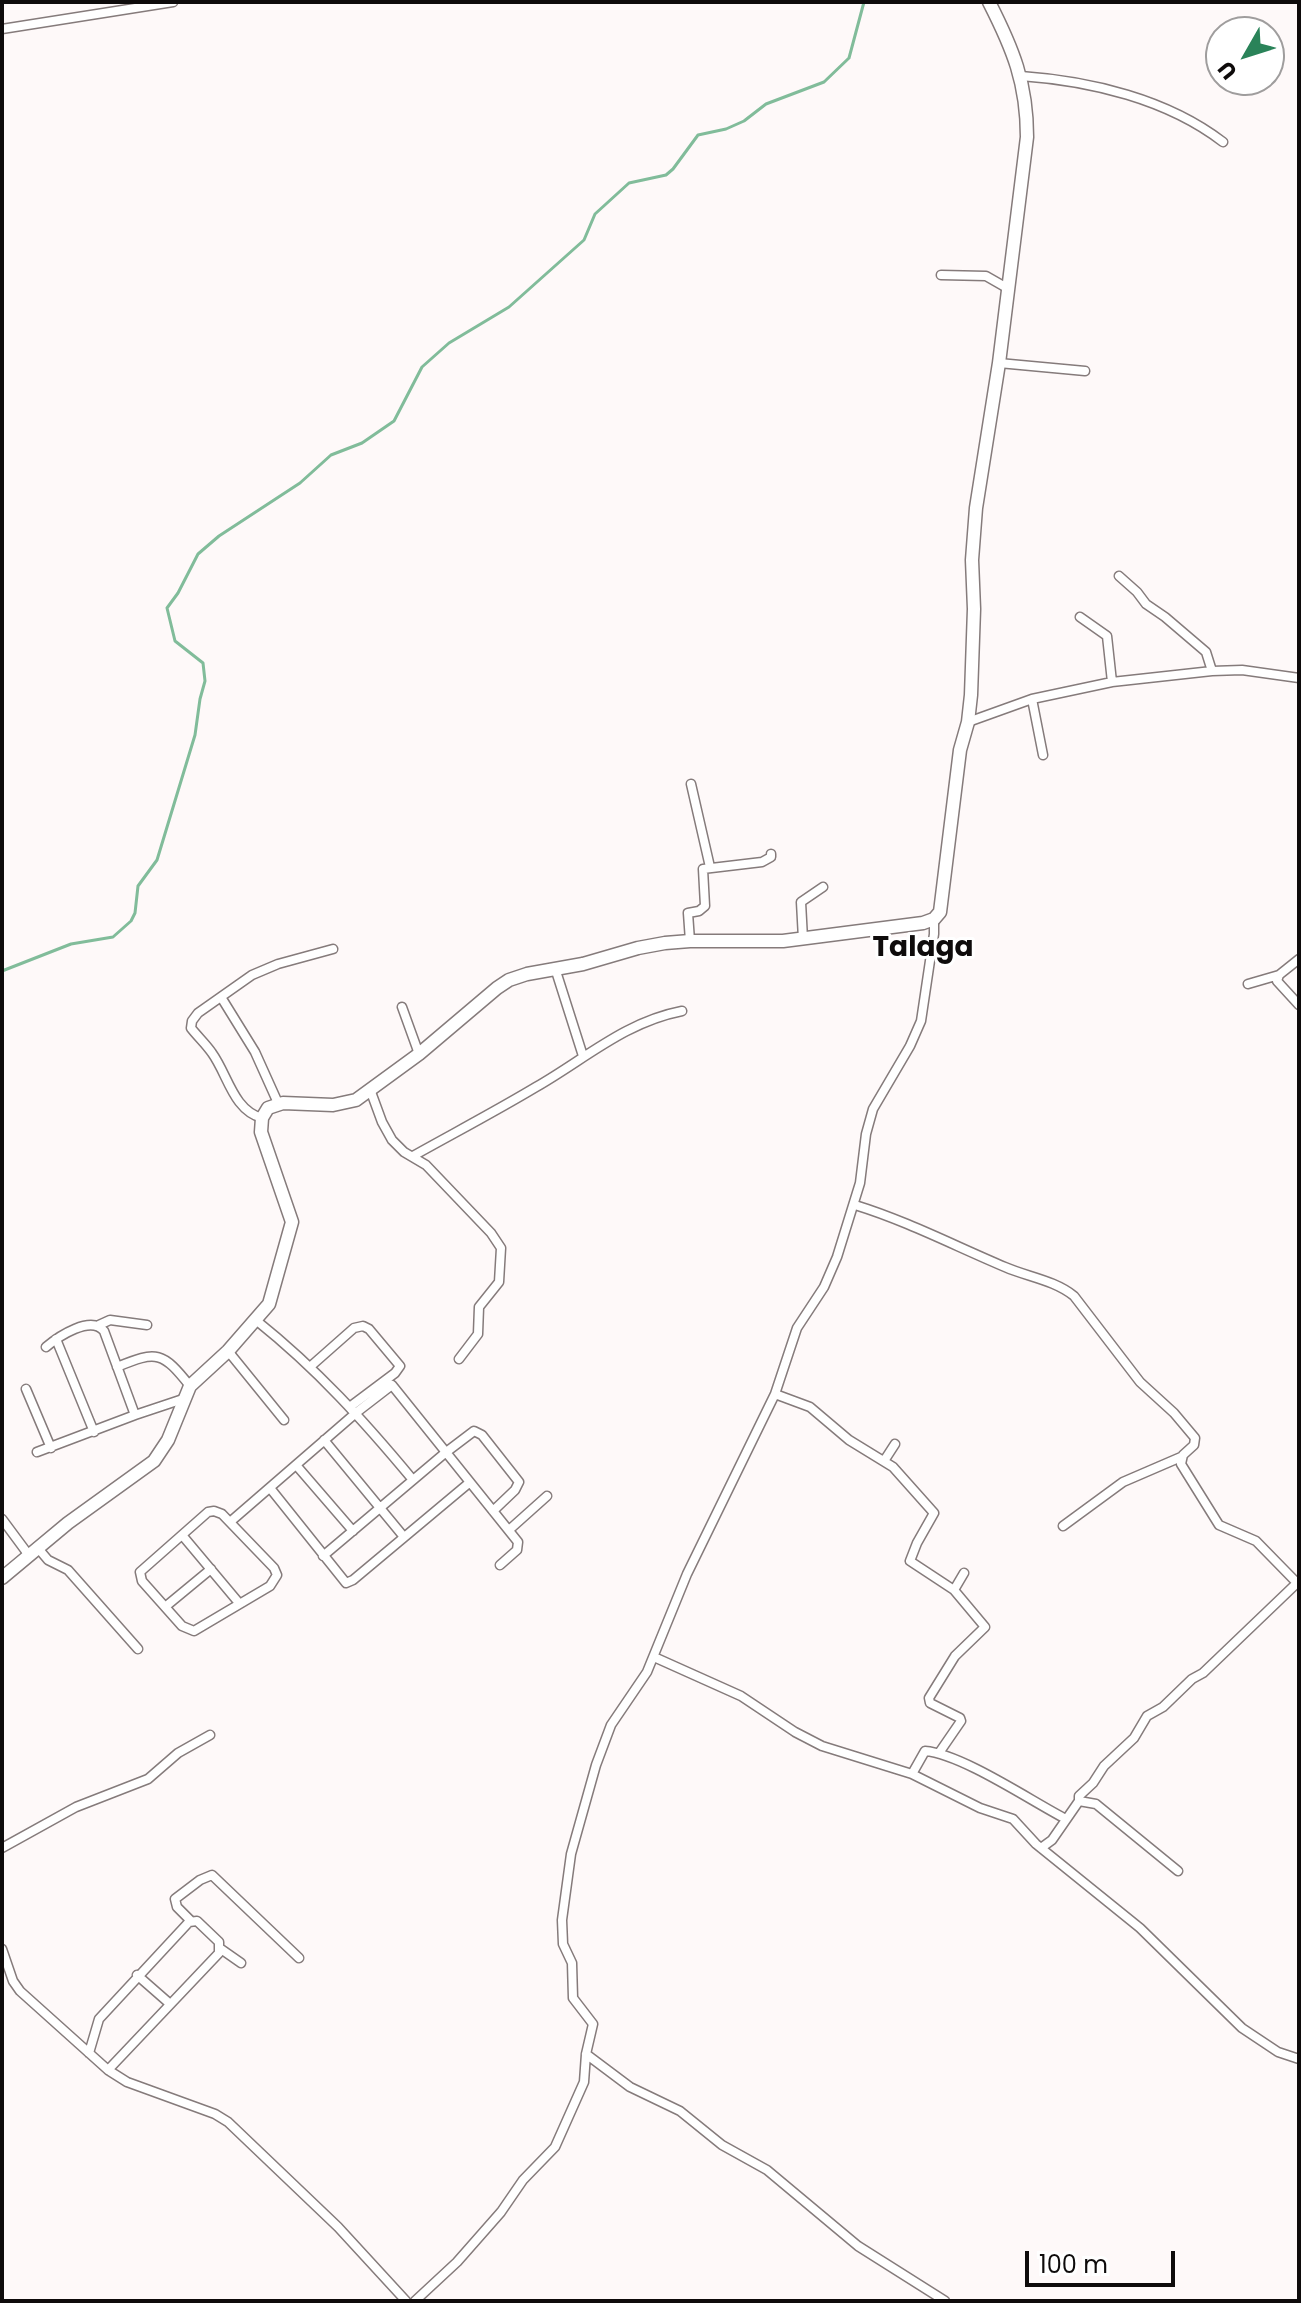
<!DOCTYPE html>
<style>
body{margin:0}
#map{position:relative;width:1301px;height:2303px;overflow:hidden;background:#fef9f9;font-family:Poppins,sans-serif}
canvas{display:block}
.frame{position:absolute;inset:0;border:4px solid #0e0b0b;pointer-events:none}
.north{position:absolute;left:1205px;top:16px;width:80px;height:80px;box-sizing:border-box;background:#fff;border:2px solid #9f9d9d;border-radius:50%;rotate:231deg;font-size:22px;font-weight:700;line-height:32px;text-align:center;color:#0e0b0b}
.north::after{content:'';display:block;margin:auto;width:28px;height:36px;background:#2a8359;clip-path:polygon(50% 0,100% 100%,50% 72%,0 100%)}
.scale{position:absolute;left:1025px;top:2251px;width:150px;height:36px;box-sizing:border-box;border:4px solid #0e0b0b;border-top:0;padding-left:10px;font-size:24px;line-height:28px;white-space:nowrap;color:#0e0b0b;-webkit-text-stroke:6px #fff;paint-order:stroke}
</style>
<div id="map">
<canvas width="1301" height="2303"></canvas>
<div class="frame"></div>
<div class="north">U</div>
<div class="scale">100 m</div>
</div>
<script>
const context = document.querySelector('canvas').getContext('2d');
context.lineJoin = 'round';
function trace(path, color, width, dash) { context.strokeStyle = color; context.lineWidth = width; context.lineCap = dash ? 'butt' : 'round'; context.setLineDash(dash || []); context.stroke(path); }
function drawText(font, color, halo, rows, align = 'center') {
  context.font = font + ' Poppins,sans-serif'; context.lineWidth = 6; context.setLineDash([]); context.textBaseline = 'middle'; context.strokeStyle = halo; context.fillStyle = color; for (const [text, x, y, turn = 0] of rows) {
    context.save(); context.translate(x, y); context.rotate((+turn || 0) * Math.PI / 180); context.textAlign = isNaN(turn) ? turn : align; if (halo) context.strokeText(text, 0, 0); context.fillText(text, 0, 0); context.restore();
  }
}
trace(new Path2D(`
 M 2,971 L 71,944 L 113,937 L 131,921 L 135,913 L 138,886 L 157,860 L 195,735 L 200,699 L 205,681 L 203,663 L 175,641 L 167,608 L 178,593 L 198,554 L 219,536 L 300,483 L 331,455 L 362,443 L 394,421 L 422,367 L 449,343 L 509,307 L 584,240 L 595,214 L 629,183 L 666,175 L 673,169 L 698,135 L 726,129 L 744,121 L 766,104 L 824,82 L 849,58 L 864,2`), '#81bc9a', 3);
const street = new Path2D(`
 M 2,29 L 173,2
 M 1021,76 C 1091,81 1167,99 1223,142
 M 941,275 L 986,276 L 1007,288
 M 999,363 L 1085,371
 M 1119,576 L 1137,592 L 1146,604 L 1165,617 L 1206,652 L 1212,671
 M 1080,617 L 1107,636 L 1112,682
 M 1032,699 L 1043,755
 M 968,722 L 1032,699 L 1112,682 L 1212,671 L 1242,670 L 1299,678
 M 691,784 L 710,867
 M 803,939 L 801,902 L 823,887
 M 690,941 L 688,913 L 699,911 L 705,906 L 703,869 L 762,862 L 771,857 L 771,854
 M 1299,959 L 1279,975 L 1277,981 L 1299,1005
 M 555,968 L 583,1056
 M 1248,984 L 1279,975
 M 221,997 L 255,1052 L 278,1103
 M 402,1007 L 419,1054
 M 371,1092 L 382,1122 L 392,1140 L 404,1152 L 426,1165 L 491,1233 L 501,1248 L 499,1282 L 479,1307 L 478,1334 L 459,1359
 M 262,1118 C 233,1110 228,1075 212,1053 C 206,1044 198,1037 191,1028 L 192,1021 L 198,1013 L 252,975 L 278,964 L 333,949
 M 413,1156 C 454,1133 496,1111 536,1087 C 585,1059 625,1022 682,1011
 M 855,1205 C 907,1221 955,1246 1005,1267 C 1028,1277 1054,1280 1074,1296 L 1140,1382 L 1174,1413 L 1195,1438 L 1194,1445 L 1183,1455 L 1181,1464 L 1219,1525 L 1256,1541 L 1299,1585
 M 257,1321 C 317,1369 364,1421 413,1480
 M 99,1325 L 110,1320 L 147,1325
 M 56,1339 L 94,1432
 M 228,1351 L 284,1420
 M 311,1366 L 354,1328 L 363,1326 L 369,1329 L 400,1366 L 395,1373 L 351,1406
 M 117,1367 C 157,1350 163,1352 190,1386
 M 26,1389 L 51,1448
 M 775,1394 L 810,1407 L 849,1440 L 893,1467 L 934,1513 L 917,1543 L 910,1561 L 954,1590
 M 135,1415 L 183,1399
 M 324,1440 L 404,1537
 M 37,1452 L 135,1415 L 104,1331 C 91,1315 59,1336 46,1347
 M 884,1461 L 895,1444
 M 296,1465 L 353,1531
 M 270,1488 L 346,1583 L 353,1580 L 469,1483
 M 214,1511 L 222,1514 L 274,1568 L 277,1575 L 270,1586 L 194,1631 L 182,1626 L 142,1581 L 140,1572 L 208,1512 Z
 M 2,1519 L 28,1554
 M 230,1522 L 357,1412 L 392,1385 L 518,1542 L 517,1550 L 500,1565
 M 1063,1526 L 1123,1482 L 1181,1457
 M 509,1530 L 547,1496
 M 182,1535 L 239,1603
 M 37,1547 L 48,1560 L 68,1570 L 138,1649
 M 323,1556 L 445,1453 L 474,1431 L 482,1435 L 519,1482 L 515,1490 L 493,1511
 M 165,1607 L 211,1569
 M 654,1657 L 741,1696 L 795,1732 L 822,1746 L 912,1774 L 980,1808 L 1013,1819 L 1036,1844 L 1140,1928 L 1242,2028 L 1278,2052 L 1299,2059
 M 939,1753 L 961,1721 L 960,1718 L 930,1703 L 929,1698 L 955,1656 L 985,1627 L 954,1590 L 964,1573
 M 912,1774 L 925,1751 C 962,1754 1031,1801 1066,1819
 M 1079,1801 L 1096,1804 L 1178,1871
 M 2,1848 L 76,1807 L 148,1779 L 178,1753 L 210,1735
 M 1041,1848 L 1052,1840 L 1079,1801 L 1079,1796 L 1093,1783 L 1104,1766 L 1134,1738 L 1147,1716 L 1163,1707 L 1192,1679 L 1203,1673 L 1297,1583
 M 191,1921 L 177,1907 L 175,1899 L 200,1880 L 212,1875 L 299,1958
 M 2,1949 L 13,1981 L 20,1991 L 108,2070 L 127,2082 L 215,2114 L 228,2122 L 338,2227 L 406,2301
 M 221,1949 L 241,1963
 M 137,1975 L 169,2003
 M 89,2053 L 99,2019 L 189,1922 L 197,1921 L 219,1942 L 219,1953 L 108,2070
 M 586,2054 L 630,2087 L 680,2111 L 722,2145 L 767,2170 L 858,2246 L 945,2301
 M 415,2301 L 457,2262 L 501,2212 L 523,2180 L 555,2147 L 584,2082 L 586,2054 L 593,2024 L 573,1998 L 572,1963 L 563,1944 L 562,1920 L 571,1854 L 596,1765 L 611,1725 L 647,1672 L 687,1574 L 775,1394 L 797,1328 L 824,1287 L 837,1257 L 860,1183 L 866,1134 L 873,1109 L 910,1046 L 921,1021 L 934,934 L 934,919`);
const secondary = new Path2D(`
 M 2,1578 L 68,1523 L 154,1461 L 168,1440 L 190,1386 L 228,1351 L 269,1304 L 292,1222 L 261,1132 L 262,1118 L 268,1108 L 283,1103 L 333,1105 L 356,1100 L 419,1054 L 497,988 L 509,980 L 527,974 L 583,964 L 638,948 L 665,943 L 690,941 L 783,941 L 923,923 L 934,919 L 940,912 L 960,750 L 968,722 L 971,695 L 974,609 L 972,560 L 976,508 L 999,363 L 1027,137 C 1027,83 1013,49 989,2`);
trace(street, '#857b7b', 11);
trace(secondary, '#857b7b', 15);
trace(street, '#fff', 8);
trace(secondary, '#fff', 12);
drawText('bold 28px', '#0e0b0b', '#fff', [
 ["Talaga",923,949]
]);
</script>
